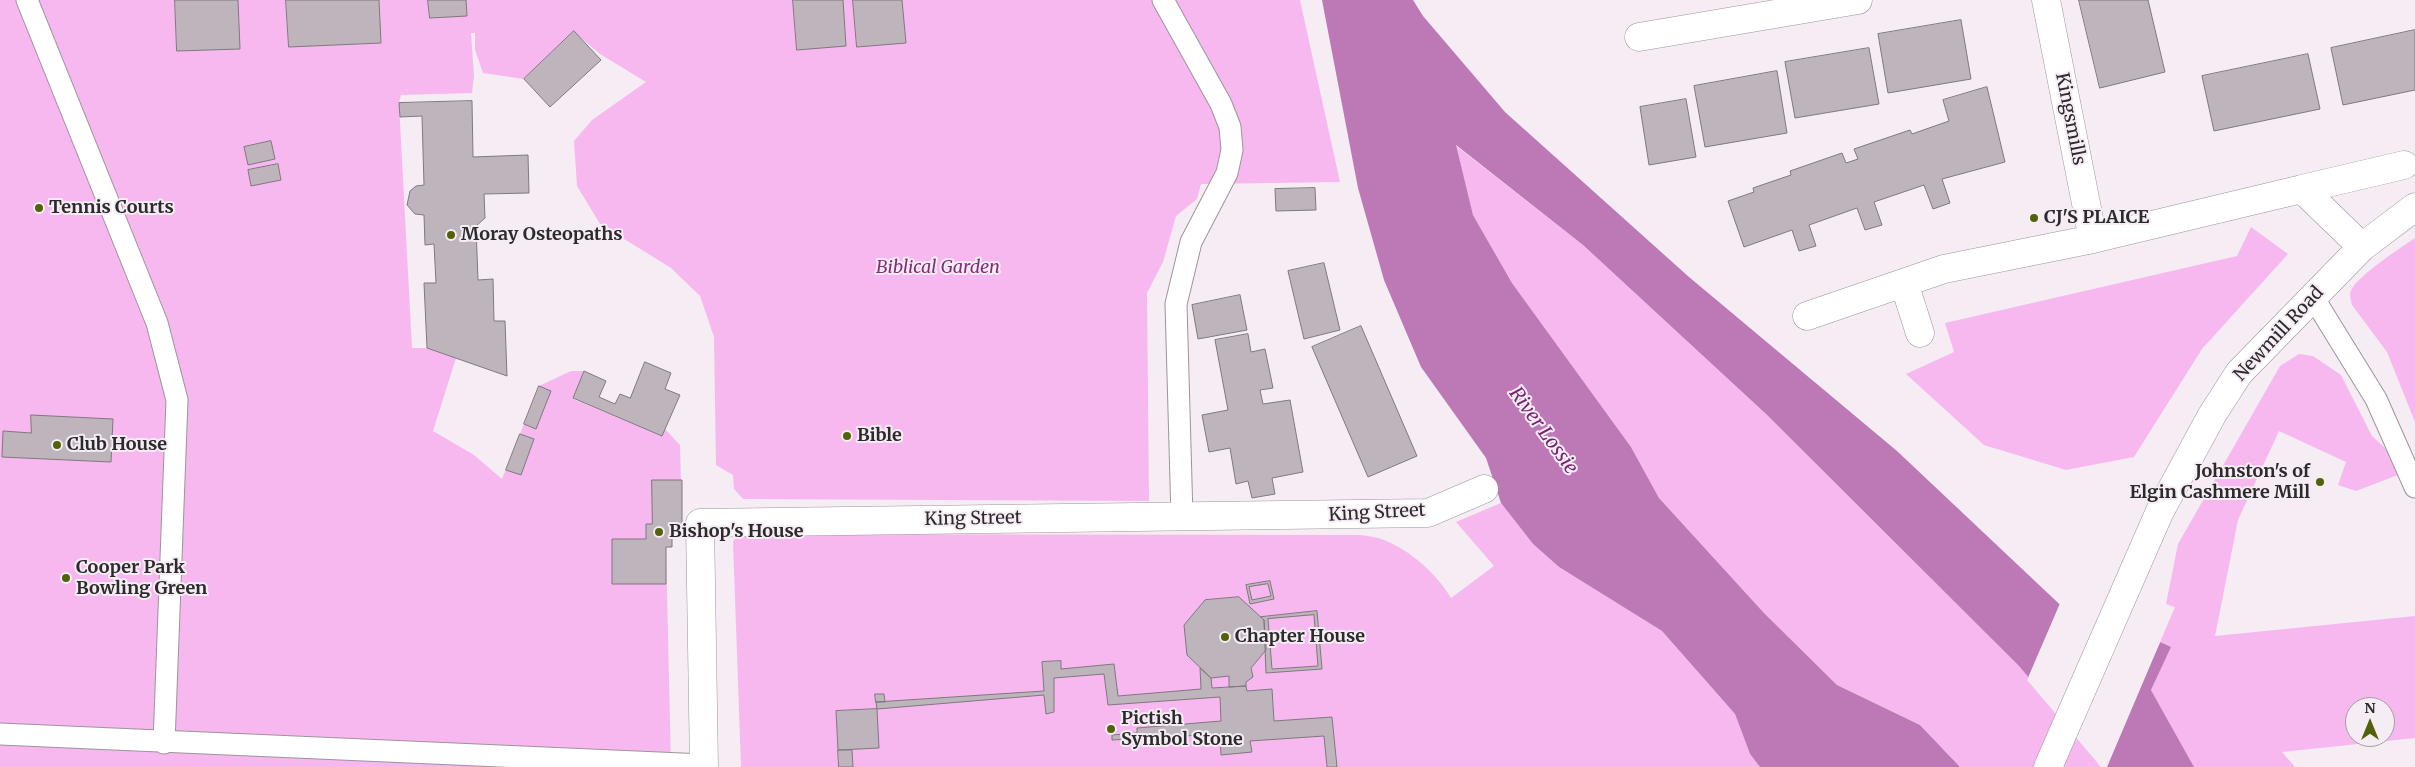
<!DOCTYPE html>
<style>
body{margin:0}
#map{position:relative;width:2415px;height:767px;overflow:hidden;background:#f5ecf4;font-family:Merriweather,serif}
canvas{display:block}
.north{position:absolute;left:2345px;top:697px;width:50px;height:50px;box-sizing:border-box;background:#f5ecf4;border:1px solid #a59ea4;border-radius:50%;rotate:0deg;font-size:14px;font-weight:700;line-height:20px;text-align:center;color:#2d2a2d}
.north::after{content:'';display:block;margin:auto;width:18px;height:22px;background:#526208;clip-path:polygon(50% 0,100% 100%,50% 72%,0 100%)}
</style>
<div id="map">
<canvas width="2415" height="767"></canvas>
<div class="north">N</div>
</div>
<script>
const context = document.querySelector('canvas').getContext('2d');
context.lineJoin = 'round';
function fill(path, color) { context.fillStyle = color; context.fill(path, 'evenodd'); }
function trace(path, color, width, dash) { context.strokeStyle = color; context.lineWidth = width; context.lineCap = dash ? 'butt' : 'round'; context.setLineDash(dash || []); context.stroke(path); }
function drawText(font, color, halo, rows, align = 'center') {
  context.font = font + ' Merriweather,serif'; context.lineWidth = 4; context.setLineDash([]); context.textBaseline = 'middle'; context.strokeStyle = halo; context.fillStyle = color; for (const [text, x, y, turn = 0] of rows) {
    context.save(); context.translate(x, y); context.rotate((+turn || 0) * Math.PI / 180); context.textAlign = isNaN(turn) ? turn : align; if (halo) context.strokeText(text, 0, 0); context.fillText(text, 0, 0); context.restore();
  }
}
fill(new Path2D(`
 M 0,0 L 1300,0 L 1340,182 L 1201,184 L 1197,199 L 1176,216 L 1163,262 L 1147,293 L 1149,501 L 743,499 L 734,489 L 733,475 L 716,465 L 714,337 L 700,296 L 671,268 L 600,224 L 577,186 L 574,141 L 592,120 L 646,82 L 600,54 L 574,32 L 524,79 L 483,73 L 475,50 L 475,33 L 471,33 L 474,76 L 472,93 L 401,95 L 399,103 L 412,348 L 427,348 L 456,358 L 433,431 L 474,455 L 502,479 L 539,386 L 571,371 L 584,371 L 573,399 L 662,436 L 665,429 L 680,445 L 682,525 L 672,525 L 672,547 L 666,547 L 671,767 L 0,767 Z
 M 1455,145 L 1583,245 L 1766,414 L 2019,666 L 2104,767 L 1960,767 L 1920,725 L 1837,685 L 1764,613 L 1659,498 L 1631,447 L 1512,283 L 1473,215 Z
 M 2251,227 L 2288,254 L 2202,349 L 2134,457 L 2066,470 L 1984,445 L 1906,374 L 1954,352 L 1945,323 L 2237,256 Z
 M 2415,238 L 2415,422 L 2387,352 L 2352,305 C 2351,300 2349,295 2351,290 C 2360,274 2399,249 2415,238 Z
 M 2299,354 L 2313,356 L 2341,375 L 2372,436 L 2385,448 L 2398,475 L 2356,491 L 2338,485 L 2346,462 L 2279,431 L 2238,520 L 2215,636 L 2415,616 L 2415,738 L 2282,752 L 2295,767 L 2194,767 L 2151,690 L 2170,648 L 2160,642 L 2175,607 L 2166,604 L 2178,544 L 2280,366 ZM 2355,707 L 2385,707 L 2385,737 L 2355,737 Z
 M 1501,503 L 1533,544 L 1559,567 L 1662,631 L 1735,714 L 1750,754 L 1760,767 L 741,767 L 733,541 L 740,534 L 1360,535 C 1368,536 1376,537 1384,540 C 1410,550 1437,574 1451,598 L 1494,566 L 1456,522 Z`), '#f7b8ef');
fill(new Path2D(`
 M 1322,0 L 1413,0 L 1423,16 L 1505,112 L 1689,277 L 1897,451 L 2142,682 L 2160,642 L 2171,647 L 2151,690 L 2194,767 L 2104,767 L 2019,666 L 1766,414 L 1583,245 L 1456,145 L 1473,215 L 1512,283 L 1631,447 L 1659,498 L 1764,613 L 1837,685 L 1920,725 L 1960,767 L 1760,767 L 1750,754 L 1735,714 L 1662,631 L 1559,567 L 1533,544 L 1501,503 L 1486,458 L 1421,367 L 1384,280 L 1358,188 Z`), '#bd79b6');
fill(new Path2D(`
 M 2061,601 L 2142,678 L 2158,641 L 2161,640 L 2107,767 L 2101,767 L 2027,680 Z`), '#f5ecf4');
const building = new Path2D(`
 M 175,0 L 238,0 L 240,49 L 177,51 Z
 M 286,0 L 379,0 L 381,43 L 289,47 Z
 M 428,0 L 466,0 L 467,16 L 430,18 Z
 M 793,0 L 843,0 L 846,46 L 797,50 Z
 M 853,0 L 902,0 L 906,43 L 857,47 Z
 M 2079,0 L 2148,0 L 2165,72 L 2100,88 Z
 M 1961,20 L 1971,79 L 1888,93 L 1878,34 Z
 M 2415,30 L 2415,90 L 2343,105 L 2331,48 Z
 M 574,31 L 601,60 L 550,107 L 524,79 Z
 M 1869,48 L 1879,104 L 1795,118 L 1785,62 Z
 M 2308,54 L 2320,109 L 2214,131 L 2202,76 Z
 M 1777,71 L 1787,133 L 1705,147 L 1694,86 Z
 M 1987,87 L 2005,162 L 1942,179 L 1950,203 L 1933,209 L 1924,185 L 1874,202 L 1882,225 L 1865,230 L 1857,208 L 1809,225 L 1816,246 L 1799,251 L 1792,230 L 1744,247 L 1728,201 L 1754,192 L 1753,188 L 1791,175 L 1790,171 L 1842,153 L 1846,163 L 1858,159 L 1854,149 L 1910,130 L 1912,134 L 1949,121 L 1943,100 Z
 M 1686,99 L 1696,157 L 1649,165 L 1640,107 Z
 M 472,101 L 473,157 L 528,155 L 529,193 L 484,194 L 485,218 L 476,226 L 478,280 L 493,279 L 494,321 L 505,321 L 507,376 L 427,348 L 424,283 L 436,283 L 434,244 L 425,245 L 424,215 L 415,214 L 407,205 L 410,191 L 416,186 L 424,185 L 422,116 L 400,117 L 399,103 Z
 M 271,141 L 275,159 L 248,165 L 244,147 Z
 M 278,164 L 281,180 L 251,186 L 248,170 Z
 M 1315,188 L 1316,210 L 1276,211 L 1275,189 Z
 M 1324,263 L 1340,330 L 1304,339 L 1288,271 Z
 M 1240,295 L 1247,330 L 1198,339 L 1192,305 Z
 M 1361,326 L 1417,456 L 1368,477 L 1312,347 Z
 M 1248,334 L 1251,352 L 1265,349 L 1273,388 L 1260,390 L 1263,404 L 1290,400 L 1303,472 L 1272,478 L 1275,494 L 1252,498 L 1248,481 L 1236,484 L 1230,448 L 1209,452 L 1202,415 L 1228,410 L 1215,340 Z
 M 645,362 L 671,373 L 665,389 L 680,395 L 662,436 L 573,398 L 584,371 L 606,381 L 599,397 L 615,404 L 620,394 L 630,398 Z
 M 539,386 L 551,391 L 536,429 L 524,424 Z
 M 31,415 L 113,419 L 111,462 L 2,457 L 3,431 L 31,433 Z
 M 520,434 L 534,439 L 521,475 L 506,470 Z
 M 652,480 L 682,480 L 682,525 L 672,525 L 672,547 L 666,547 L 666,584 L 612,584 L 612,539 L 646,539 L 646,524 L 652,524 Z
 M 1270,581 L 1274,599 L 1250,604 L 1246,585 ZM 1268,584 L 1271,596 L 1252,600 L 1249,587 Z
 M 1239,597 L 1264,620 L 1266,650 L 1251,668 L 1253,677 L 1246,682 L 1246,686 L 1229,687 L 1229,676 L 1211,678 L 1187,655 L 1184,625 L 1205,600 Z
 M 1317,611 L 1322,669 L 1266,673 L 1264,620 L 1261,617 ZM 1314,615 L 1318,666 L 1272,669 L 1268,619 Z
 M 1061,661 L 1061,669 L 1114,664 L 1118,696 L 1201,689 L 1200,668 L 1211,678 L 1212,688 L 1246,686 L 1247,691 L 1272,689 L 1274,721 L 1332,717 L 1337,767 L 1327,767 L 1324,736 L 1250,741 L 1252,752 L 1221,755 L 1220,734 L 1112,740 L 1112,735 L 1137,733 L 1137,728 L 1221,721 L 1220,697 L 1108,705 L 1104,674 L 1054,678 L 1054,712 L 1046,714 L 1044,695 L 877,709 L 876,702 L 1044,691 L 1042,662 Z
 M 875,694 L 884,694 L 885,702 L 876,702 Z
 M 877,709 L 879,748 L 838,750 L 836,711 Z
 M 838,750 L 852,750 L 853,767 L 839,767 Z`);
fill(building, '#beb5bc');
trace(building, '#80787f', 1);
const service = new Path2D(`
 M 27,0 L 157,323 L 177,400 L 164,743
 M 1163,0 L 1221,104 L 1230,127 L 1232,150 L 1227,173 L 1191,242 L 1176,304 L 1182,517
 M 2313,297 L 2376,399 L 2415,487
 M 0,734 L 704,765`);
const minor = new Path2D(`
 M 2046,0 L 2093,239
 M 1639,37 L 1858,0
 M 2362,247 L 2302,189 L 2404,165
 M 1904,283 L 1920,333
 M 1807,316 L 1944,269 L 2093,239 L 2302,189
 M 704,767 L 700,523 L 1428,513 L 1484,489`);
const tertiary = new Path2D(`
 M 2048,767 L 2160,511 L 2212,415 L 2239,373 L 2362,247 L 2415,207`);
trace(service, '#9d949b', 23);
trace(minor, '#9d949b', 29);
trace(tertiary, '#9d949b', 29);
trace(service, '#fff', 21);
trace(minor, '#fff', 28);
trace(tertiary, '#fff', 28);
for (const [x, y, r, color] of [
 [39,208,5,"#526208"],
 [2034,218,5,"#526208"],
 [451,235,5,"#526208"],
 [847,436,5,"#526208"],
 [57,445,5,"#526208"],
 [2320,482,5,"#526208"],
 [659,532,5,"#526208"],
 [66,578,5,"#526208"],
 [1225,637,5,"#526208"],
 [1111,729,5,"#526208"]
]) { const dot = new Path2D(); dot.arc(x, y, r, 0, 2 * Math.PI); context.fillStyle = color; context.fill(dot); trace(dot, '#f5ecf4', 2); }
drawText('18px', '#2d2a2d', '#f5ecf4', [
 ["Kingsmills",2070,119,79],
 ["Newmill Road",2279,334,-47],
 ["King Street",1377,513,-3],
 ["King Street",973,519,-1]
]);
drawText('bold 18px', '#2d2a2d', '#f5ecf4', [
 ["Tennis Courts",49,208],
 ["CJ'S PLAICE",2044,218],
 ["Moray Osteopaths",461,235],
 ["Bible",857,436],
 ["Club House",67,445],
 ["Johnston's of",2310,472,"right"],
 ["Elgin Cashmere Mill",2310,493,"right"],
 ["Bishop's House",669,532],
 ["Cooper Park",76,568],
 ["Bowling Green",76,589],
 ["Chapter House",1235,637],
 ["Pictish",1121,719],
 ["Symbol Stone",1121,740]
], 'left');
drawText('italic 18px', '#7f2e79', '#f5ecf4', [
 ["Biblical Garden",938,268]
]);
drawText('italic 19px', '#752470', '#f5ecf4', [
 ["River Lossie",1543,431,54]
]);
</script>
